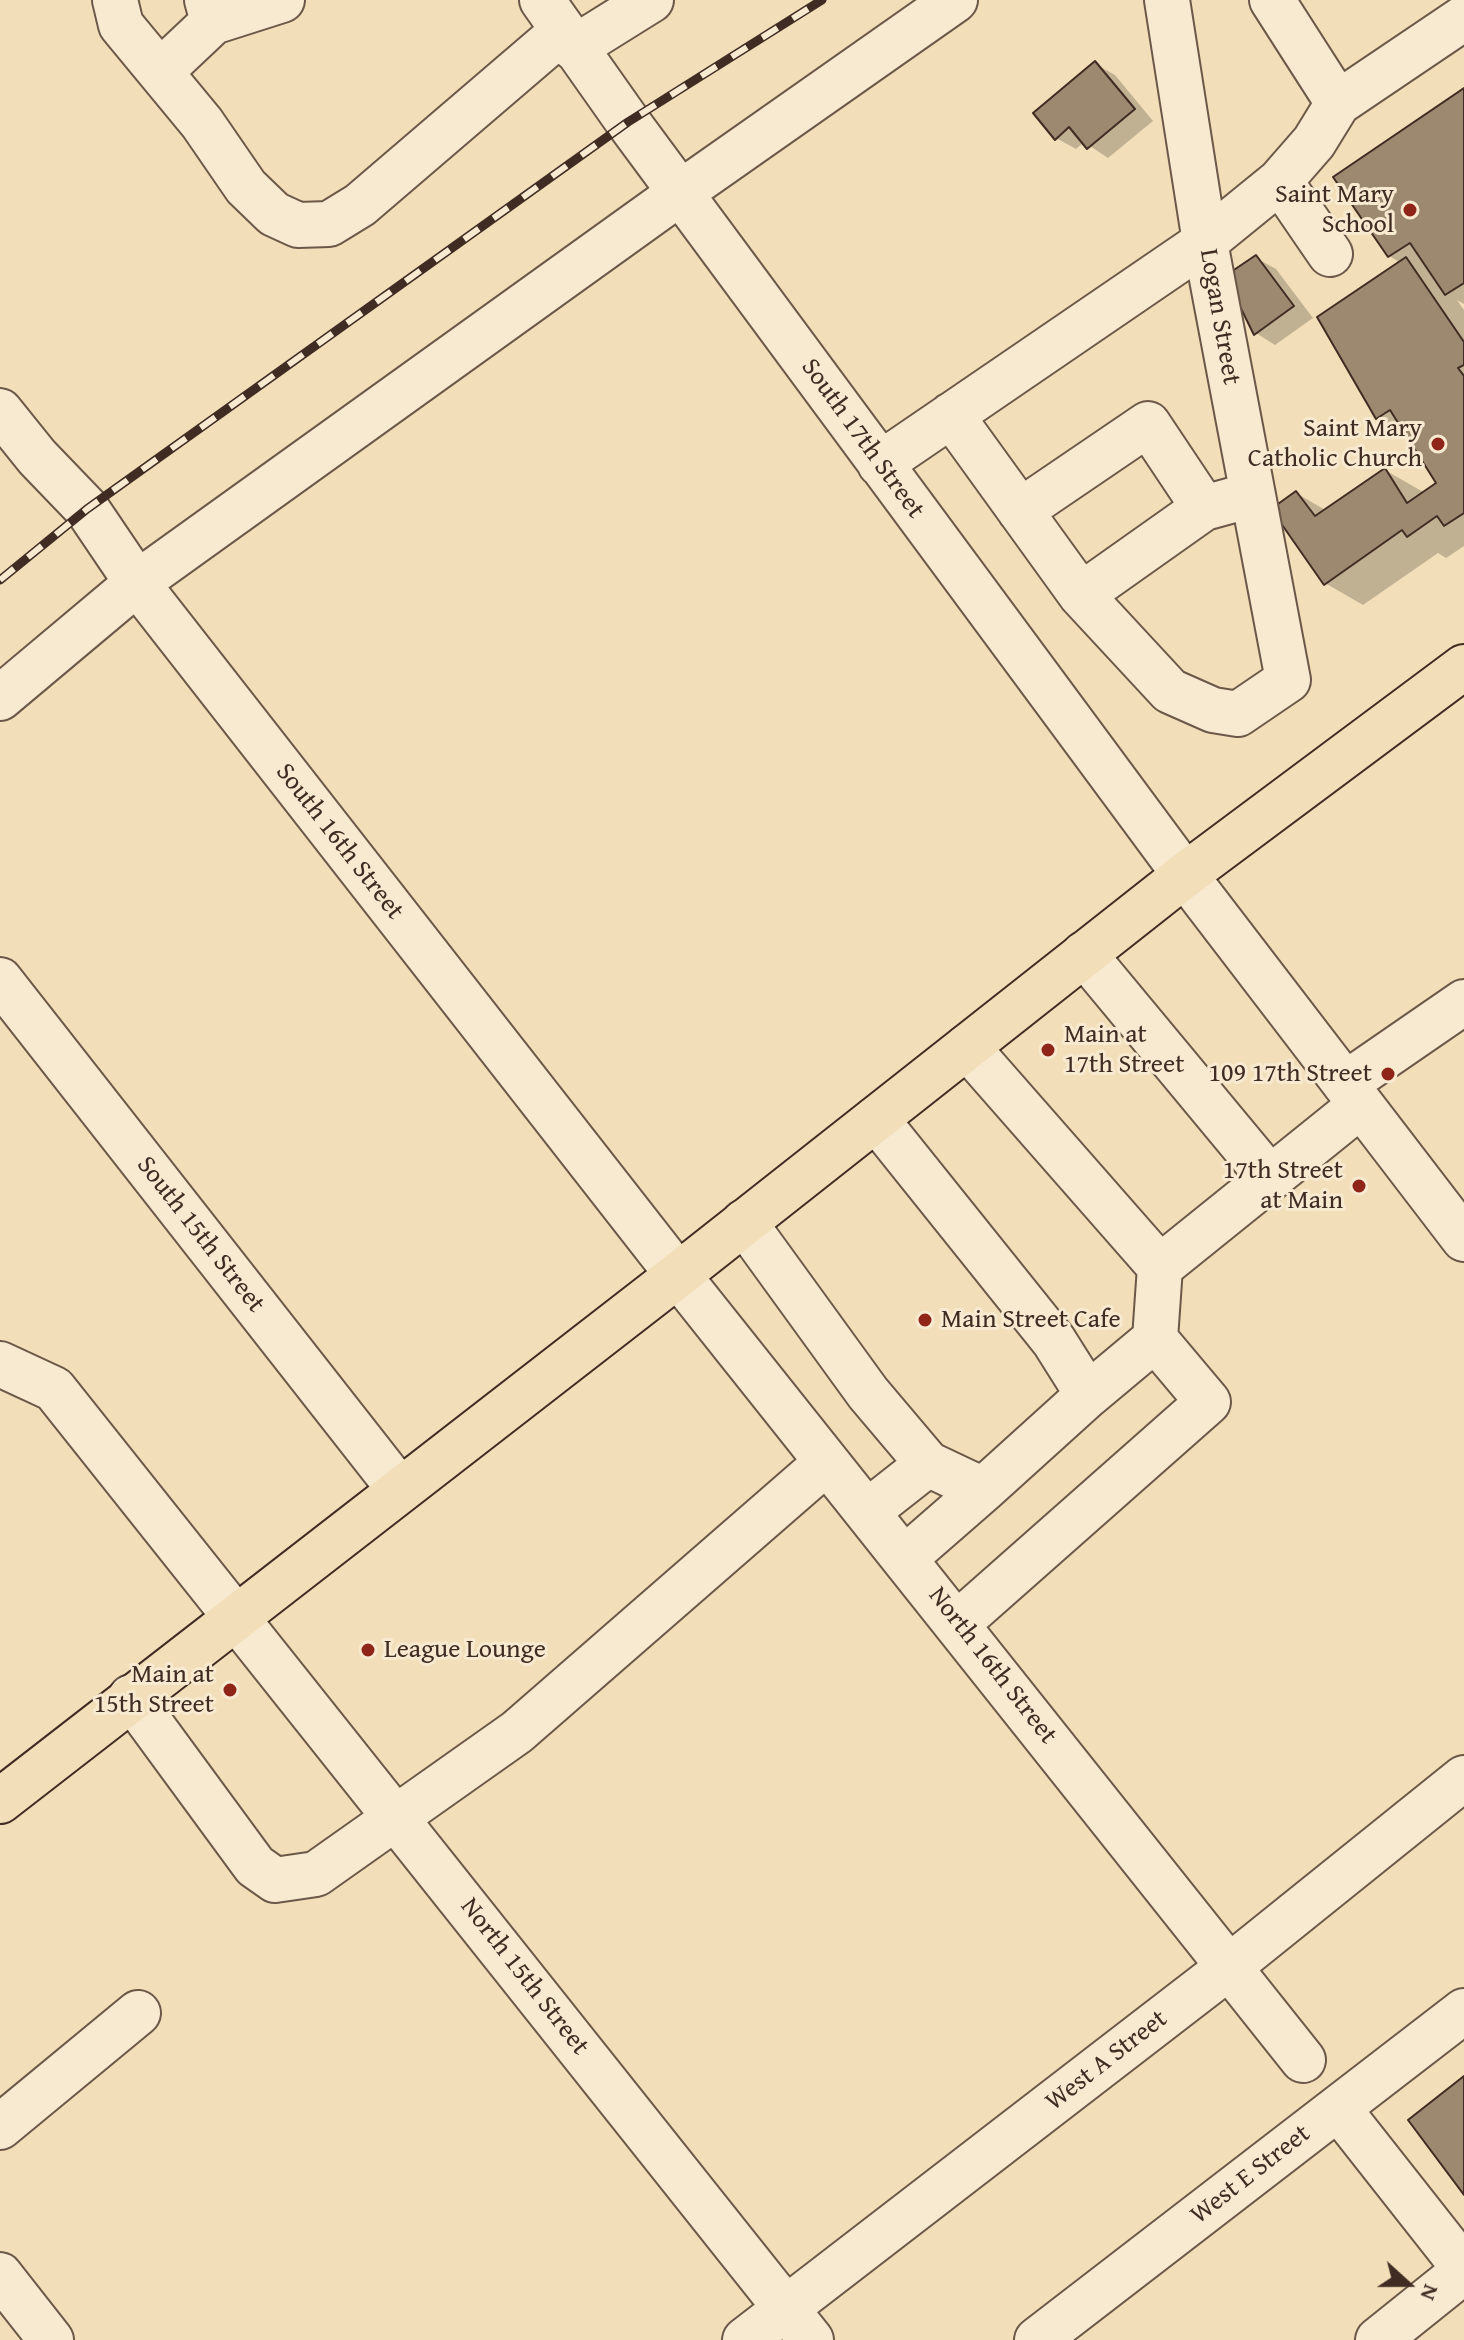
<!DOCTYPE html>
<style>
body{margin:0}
#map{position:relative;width:1464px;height:2340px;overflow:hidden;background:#f2deb8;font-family:"Gentium Book Plus",serif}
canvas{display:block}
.north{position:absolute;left:1368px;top:2244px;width:80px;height:80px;-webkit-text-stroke:6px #f7ead1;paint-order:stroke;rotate:111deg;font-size:22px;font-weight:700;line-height:32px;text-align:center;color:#402c23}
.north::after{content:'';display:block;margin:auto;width:28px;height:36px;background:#402c23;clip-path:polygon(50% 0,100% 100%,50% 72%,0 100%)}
</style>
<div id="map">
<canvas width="1464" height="2340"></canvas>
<div class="north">N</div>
</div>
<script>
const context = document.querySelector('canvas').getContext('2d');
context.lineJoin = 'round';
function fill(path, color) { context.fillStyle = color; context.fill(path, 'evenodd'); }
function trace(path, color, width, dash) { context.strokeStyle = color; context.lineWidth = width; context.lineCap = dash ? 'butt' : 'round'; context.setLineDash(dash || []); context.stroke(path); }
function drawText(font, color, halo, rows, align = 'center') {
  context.font = font + ' "Gentium Book Plus",serif'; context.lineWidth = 6; context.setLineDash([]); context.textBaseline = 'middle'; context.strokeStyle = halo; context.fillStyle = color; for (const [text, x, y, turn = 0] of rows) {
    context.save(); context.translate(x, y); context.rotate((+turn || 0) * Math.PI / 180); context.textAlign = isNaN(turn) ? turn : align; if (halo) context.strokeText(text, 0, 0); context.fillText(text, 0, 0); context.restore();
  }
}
fill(new Path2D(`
 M 1095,64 L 1115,75 L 1153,121 L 1108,158 L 1084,142 L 1076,149 L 1056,138 Z
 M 1464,91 L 1464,304 L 1457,300 L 1464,310 L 1464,546 L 1446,558 L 1438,553 L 1363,605 L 1325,583 L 1296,493 L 1327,511 L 1385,470 L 1425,493 L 1439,484 L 1409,435 L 1378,418 L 1401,263 L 1389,256 Z
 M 1256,258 L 1276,269 L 1313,318 L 1275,345 L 1256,333 Z`), '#0003');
const building = new Path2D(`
 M 1095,61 L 1135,109 L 1087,149 L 1069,127 L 1055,140 L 1033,113 Z
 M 1464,88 L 1464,283 L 1445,295 L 1410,243 L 1388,257 L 1333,177 Z
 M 1256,255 L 1294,306 L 1254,335 L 1225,276 Z
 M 1406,257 L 1464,342 L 1464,365 L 1458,368 L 1464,376 L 1464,513 L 1444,526 L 1437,516 L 1407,537 L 1402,530 L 1324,585 L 1271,509 L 1296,491 L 1315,516 L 1385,468 L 1407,503 L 1436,483 L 1390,410 L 1376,419 L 1317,317 Z
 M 1464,2076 L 1464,2195 L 1408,2120 Z`);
fill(building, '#9d8970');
trace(building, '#402c23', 2);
const minor = new Path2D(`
 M 115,0 L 121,25 L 202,123 L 246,187 L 274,214 L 298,225 L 329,224 L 360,205 L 563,31
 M 542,0 L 628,122 L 1185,875 L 1464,1239
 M 1272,0 L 1338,103
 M 213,22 L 282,0
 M 574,48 L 651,0
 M 160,72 L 213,22 L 207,0
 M 1280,181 L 1330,254
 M 0,411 L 37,457 L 87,509 L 137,583 L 678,1275 L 1303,2060
 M 951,415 L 1081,595 L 1170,691 L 1213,710 L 1238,714 L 1288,680 L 1205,242 L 1167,0
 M 880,464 L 1205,242 L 1280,181 L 1314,142 L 1338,103 L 1464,18
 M 1020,511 L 1148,424 L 1204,508
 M 1081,595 L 1204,508 L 1233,500
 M 0,698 L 137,583 L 680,193 L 955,0
 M 1084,954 L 1270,1178
 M 0,980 L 400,1490
 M 967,1047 L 1160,1267 L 1361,1105
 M 1345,1084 L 1464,1002
 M 744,1222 L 868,1393 L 928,1464 L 983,1490 L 1088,1395 L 1054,1341 L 876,1119
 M 0,1364 L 54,1389 L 811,2340
 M 1088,1395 L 1155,1339
 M 867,1512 L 928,1464
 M 905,1558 L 983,1490
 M 958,1623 L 1208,1402 L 1155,1339 L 1160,1267
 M 131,1697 L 255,1866 L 275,1880 L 316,1874 L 517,1732 L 827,1462
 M 1338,2108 L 1464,2268
 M 0,2127 L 138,2013
 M 0,2275 L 51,2340
 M 745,2340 L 1229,1967 L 1464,1778
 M 1037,2340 L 1464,2011
 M 1378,2340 L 1464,2271`);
const major = new Path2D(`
 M 0,1801 L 678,1275 L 1185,875 L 1464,667`);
trace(minor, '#6c5848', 48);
trace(major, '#402c23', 48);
trace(minor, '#f7ead1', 44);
trace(major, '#f2deb8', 44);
const rail = new Path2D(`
 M 0,580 L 87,509 L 628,122 L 822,0`);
trace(rail, '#402c23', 9);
trace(rail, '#f7ead1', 6, [18]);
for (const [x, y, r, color] of [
 [1410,210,8,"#8f2418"],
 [1438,444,8,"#8f2418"],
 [1048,1050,8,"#8f2418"],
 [1388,1074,8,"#8f2418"],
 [1359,1186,8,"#8f2418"],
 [925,1320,8,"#8f2418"],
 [368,1650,8,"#8f2418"],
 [230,1690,8,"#8f2418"]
]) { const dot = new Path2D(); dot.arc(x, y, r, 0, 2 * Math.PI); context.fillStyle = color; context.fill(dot); trace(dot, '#f7ead1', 3); }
drawText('26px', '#402c23', '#f7ead1', [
 ["Saint Mary",1394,195],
 ["School",1394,225],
 ["Saint Mary",1422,429],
 ["Catholic Church",1422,459],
 ["Main at",1064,1035,"left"],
 ["17th Street",1064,1065,"left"],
 ["109 17th Street",1372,1074],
 ["17th Street",1343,1171],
 ["at Main",1343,1201],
 ["Main Street Cafe",941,1320,"left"],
 ["League Lounge",384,1650,"left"],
 ["Main at",214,1675],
 ["15th Street",214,1705]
], 'right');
drawText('26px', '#402c23', '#f7ead1', [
 ["Logan Street",1219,317,80],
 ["South 17th Street",862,439,54],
 ["South 16th Street",339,842,52],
 ["South 15th Street",200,1235,52],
 ["North 16th Street",992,1666,52],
 ["North 15th Street",524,1977,52],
 ["West A Street",1107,2061,-38],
 ["West E Street",1251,2175,-38]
]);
</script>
